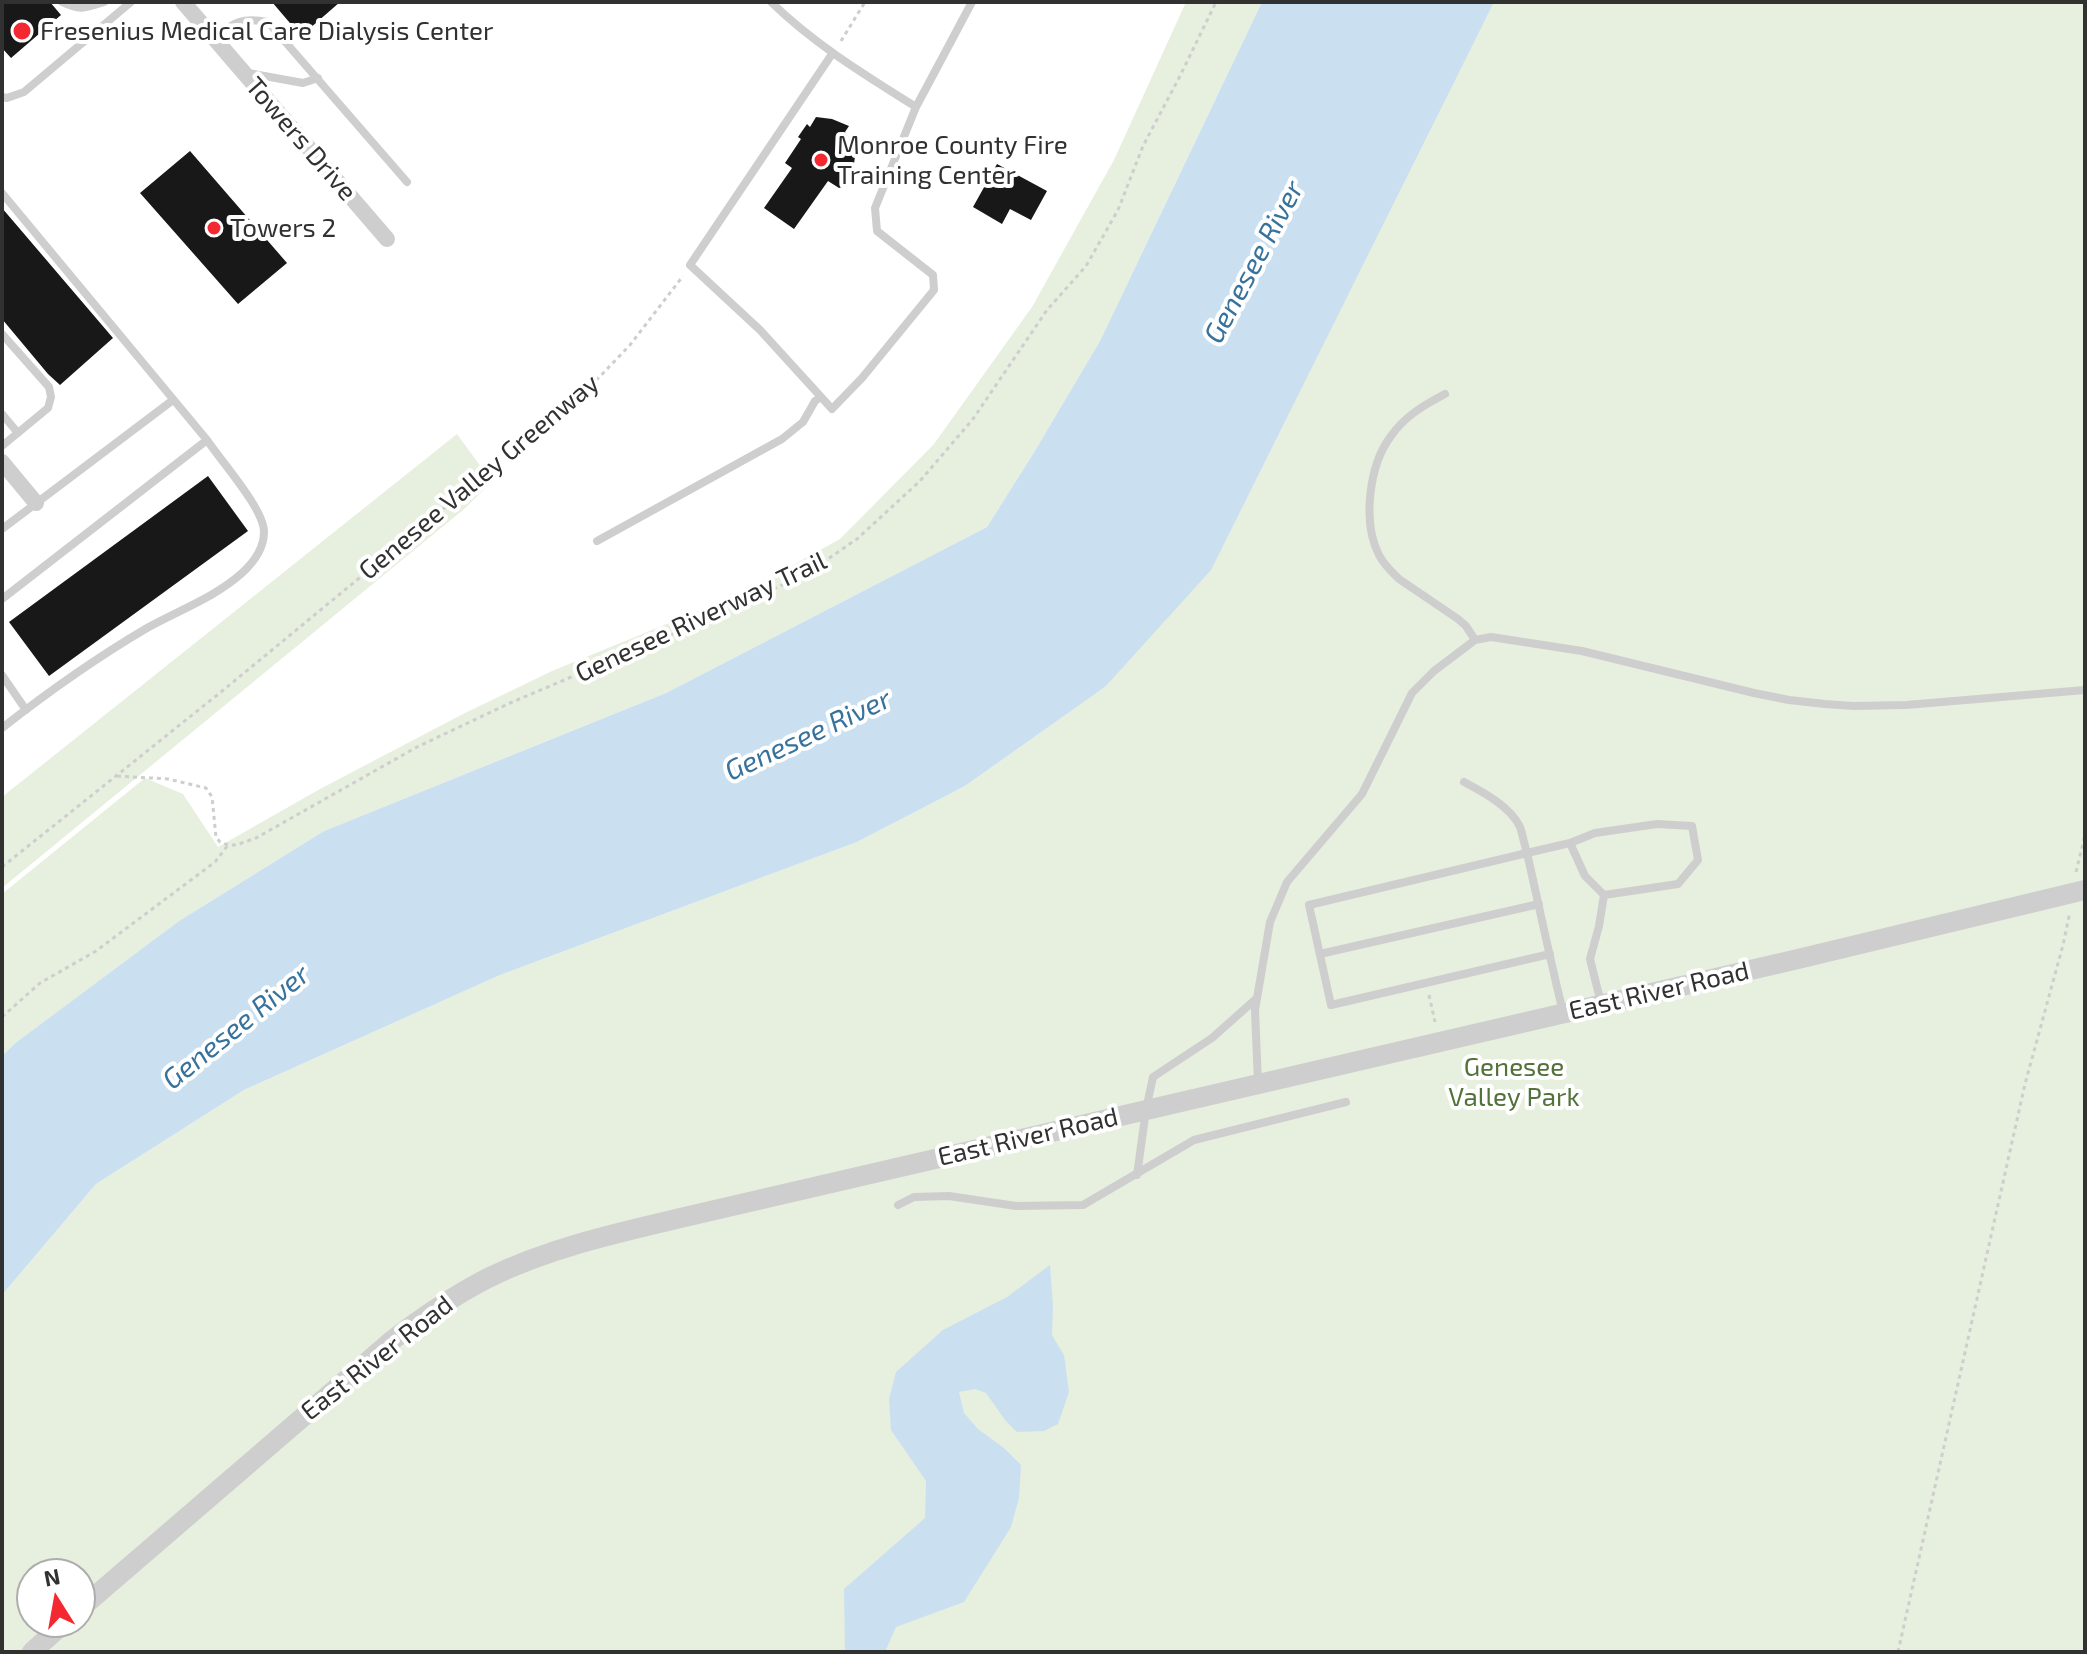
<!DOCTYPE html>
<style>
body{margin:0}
#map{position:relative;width:2087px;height:1654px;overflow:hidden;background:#fff;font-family:"Exo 2",sans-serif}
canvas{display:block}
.frame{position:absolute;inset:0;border:4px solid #313131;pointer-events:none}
.north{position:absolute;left:16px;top:1558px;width:80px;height:80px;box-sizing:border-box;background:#fff;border:2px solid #adadad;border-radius:50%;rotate:349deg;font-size:22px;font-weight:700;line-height:32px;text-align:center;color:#313131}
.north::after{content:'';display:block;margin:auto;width:28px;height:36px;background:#f42831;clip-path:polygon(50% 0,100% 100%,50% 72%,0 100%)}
</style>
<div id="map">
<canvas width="2087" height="1654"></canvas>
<div class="frame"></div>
<div class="north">N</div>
</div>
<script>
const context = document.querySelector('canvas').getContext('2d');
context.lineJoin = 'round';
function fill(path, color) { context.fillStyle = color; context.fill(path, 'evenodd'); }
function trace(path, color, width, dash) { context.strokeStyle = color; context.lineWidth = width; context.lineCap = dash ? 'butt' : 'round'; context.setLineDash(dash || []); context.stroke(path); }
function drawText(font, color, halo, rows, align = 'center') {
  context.font = font + ' "Exo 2",sans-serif'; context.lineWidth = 8; context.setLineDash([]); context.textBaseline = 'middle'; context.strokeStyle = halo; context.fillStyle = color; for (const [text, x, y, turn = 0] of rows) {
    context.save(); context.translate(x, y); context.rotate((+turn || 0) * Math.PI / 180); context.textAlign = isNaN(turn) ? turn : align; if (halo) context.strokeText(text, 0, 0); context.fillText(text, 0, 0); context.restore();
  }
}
fill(new Path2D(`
 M 1186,2 L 1262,2 L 1100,341 L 1033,454 L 987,527 L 666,693 L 324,831 L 179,921 L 14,1044 L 2,1056 L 2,894 L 145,778 L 183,794 L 218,847 L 320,789 L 463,714 L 552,671 L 740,594 L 840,539 L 934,444 L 1032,307 L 1114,160 Z
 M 1494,2 L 2085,2 L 2085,1652 L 2,1652 L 2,1295 L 96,1184 L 244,1090 L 500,975 L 857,842 L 965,786 L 1105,687 L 1462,64 ZM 32,1574 L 80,1574 L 80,1622 L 32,1622 Z
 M 457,434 L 492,482 L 463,510 L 2,888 L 2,797 Z`), '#e7efdf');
fill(new Path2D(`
 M 1262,2 L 1494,2 L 1211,570 L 1105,687 L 965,786 L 857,842 L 500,975 L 244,1090 L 96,1184 L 2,1295 L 2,1056 L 14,1044 L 179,921 L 324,831 L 666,693 L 987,527 L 1033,454 L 1100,341 Z
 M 1050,1265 L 1053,1307 L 1052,1335 L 1064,1355 L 1069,1392 L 1058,1424 L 1044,1431 L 1017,1432 L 1005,1420 L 986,1393 L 975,1389 L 959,1392 L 964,1413 L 978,1429 L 1004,1448 L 1021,1465 L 1019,1498 L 1011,1527 L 964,1602 L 896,1627 L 885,1652 L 845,1652 L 844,1589 L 925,1518 L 926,1481 L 891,1430 L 889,1399 L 896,1372 L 943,1330 L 1007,1297 Z`), '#cae0f0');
fill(new Path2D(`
 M 2,2 L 50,2 L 61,15 L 11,58 L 2,48 Z
 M 272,2 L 340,2 L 301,36 Z
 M 816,117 L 832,119 L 849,126 L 845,132 L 850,139 L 855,157 L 853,170 L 861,174 L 847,185 L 839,188 L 828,181 L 794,229 L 764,208 L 792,168 L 785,163 L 801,139 L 798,137 L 807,124 L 810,127 Z
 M 190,151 L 287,263 L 238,304 L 140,193 Z
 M 997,164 L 1047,191 L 1031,220 L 1010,209 L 1002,224 L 973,207 Z
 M 2,208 L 113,338 L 60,385 L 48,374 L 2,319 Z
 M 208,476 L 248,531 L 49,676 L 9,622 Z`), '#181818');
trace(new Path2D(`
 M 841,41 L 865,2
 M 117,776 L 168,779 L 206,788 L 212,797 L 216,837 L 220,842 L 228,845 L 236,845 L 256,838 L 417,747 L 510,703 L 708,619 L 806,574 L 857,539 L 920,481 L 973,419 L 1047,310 L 1086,266 L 1118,210 L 1143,146 L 1180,76 L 1216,2
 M 2,867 L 221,692 L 585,392 L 630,345 L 683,276
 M 2076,872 L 2085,835
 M 1429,995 L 1435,1022
 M 2,1017 L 40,983 L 96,951 L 215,862 L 228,845
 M 1898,1652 L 2025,1084 L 2063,945 L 2070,912`), '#cecece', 3, [4, 4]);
trace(new Path2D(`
 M 62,2 C 80,11 86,8 104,2
 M 771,2 C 814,44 865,75 916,107
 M 214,37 C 235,22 242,17 268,22 L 407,182
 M 832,54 L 690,265 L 760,330 L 832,409 L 862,378 L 934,290 L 933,275 L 877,231 L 875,208 L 916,107 L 972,2
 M 248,73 L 303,83 L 318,78
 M 2,97 L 7,98 L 24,92 L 131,2
 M 2,193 L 207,440 L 2,599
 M 2,334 L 49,387 L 51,397 L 48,408 L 2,446
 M 1445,394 C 1424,405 1405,416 1391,436 C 1369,465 1362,522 1379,555 C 1384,565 1392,572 1399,579 L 1458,619 L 1466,626 L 1475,640
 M 2,414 L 18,433
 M 2,529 L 173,400
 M 597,541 L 782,439 L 803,422 L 815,401 L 821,397
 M 2,675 L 26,710
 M 2,728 C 48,692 96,658 147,628 C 179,610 214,598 242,573 C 254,562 264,549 264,532 C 264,509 221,461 207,440
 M 1464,782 C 1483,792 1511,807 1520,827 C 1523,835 1524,844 1527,853 L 1570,843 L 1595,833 L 1657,824 L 1692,826 L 1698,860 L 1678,884 L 1604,895 L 1599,926 L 1590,959 L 1601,1003
 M 1570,843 L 1585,876 L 1604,895
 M 1320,954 L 1539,904
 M 1550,954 L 1331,1005 L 1309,905 L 1527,853 C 1539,906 1550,959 1563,1012
 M 1258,1083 L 1255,1010 L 1270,922 L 1287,882 L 1362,794 L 1412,693 L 1434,671 L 1475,640 L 1491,637 L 1582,651 L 1754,693 L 1789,700 L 1825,704 L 1853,706 L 1906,705 L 2085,690
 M 1137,1175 L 1146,1110 L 1153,1077 L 1212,1038 L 1257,998
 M 898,1205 L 914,1197 L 949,1196 L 1016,1206 L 1083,1205 L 1194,1140 L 1346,1102`), '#cecece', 8);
trace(new Path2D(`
 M 183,2 L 387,239
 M 2,462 L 36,503`), '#cecece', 16);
trace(new Path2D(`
 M 80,1609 L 390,1342 C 421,1318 453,1296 488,1278 C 551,1247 621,1232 689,1216 L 1798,959 L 2085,890
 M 32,1652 L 65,1622`), '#cecece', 20);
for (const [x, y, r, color] of [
 [22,31,10,"#f42831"],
 [821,160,8,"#f42831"],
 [214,228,8,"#f42831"]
]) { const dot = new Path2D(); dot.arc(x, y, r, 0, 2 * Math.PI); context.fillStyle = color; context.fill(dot); trace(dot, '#fff', 3); }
drawText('26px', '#313131', '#fff', [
 ["Fresenius Medical Care Dialysis Center",40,31],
 ["Monroe County Fire",837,145],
 ["Training Center",837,175],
 ["Towers 2",230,228]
], 'left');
drawText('26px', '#313131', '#fff', [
 ["Towers Drive",301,139,49],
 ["Genesee Valley Greenway",479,477,-40],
 ["Genesee Riverway Trail",701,617,-25],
 ["East River Road",1659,991,-13],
 ["East River Road",1028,1137,-13],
 ["East River Road",377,1358,-38]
]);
drawText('26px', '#53723a', '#fff', [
 ["Genesee",1514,1067],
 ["Valley Park",1514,1097]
]);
drawText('italic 28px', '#37729c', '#fff', [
 ["Genesee River",1254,262,-62],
 ["Genesee River",808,735,-25],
 ["Genesee River",236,1027,-39]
]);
</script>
